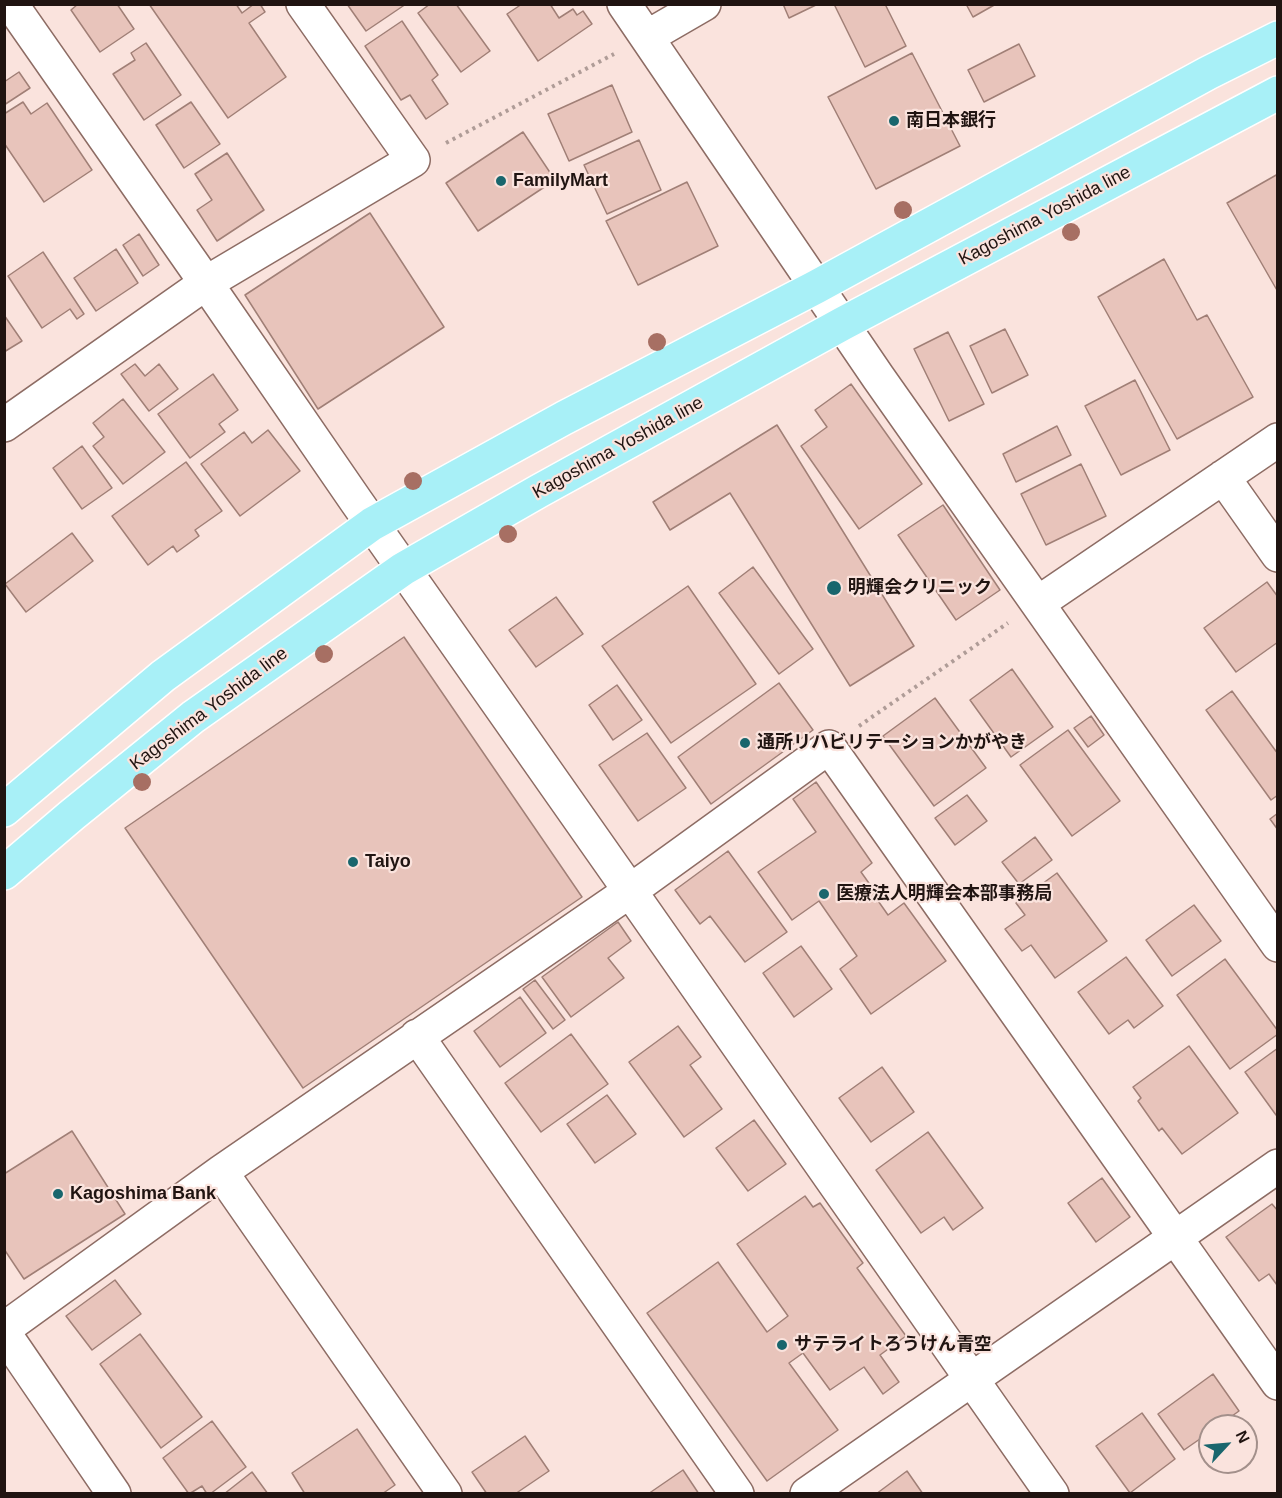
<!DOCTYPE html>
<meta charset="utf-8">
<style>
body{margin:0}
#map{position:relative;width:1282px;height:1498px;overflow:hidden;background:#fae3dd;font-family:Arial,sans-serif}
canvas{display:block}
.frame{position:absolute;inset:0;border:6px solid #201411;pointer-events:none}
.north{position:absolute;left:1198px;top:1414px;width:60px;height:60px;box-sizing:border-box;background:#fae3dd;border:2px solid #a3908b;border-radius:50%;rotate:64deg;font-size:16px;font-weight:700;line-height:24px;text-align:center;color:#201411}
.north::after{content:'';display:block;margin:auto;width:21px;height:27px;background:#19666d;clip-path:polygon(50% 0,100% 100%,50% 72%,0 100%)}
</style>
<div id="map">
<canvas width="1282" height="1498"></canvas>
<div class="frame"></div>
<div class="north">N</div>
</div>
<script>
const context = document.querySelector('canvas').getContext('2d');
context.lineJoin = 'round';
function fill(path, color) { context.fillStyle = color; context.fill(path, 'evenodd'); }
function trace(path, color, width, dash) { context.strokeStyle = color; context.lineWidth = width; context.lineCap = dash ? 'butt' : 'round'; context.setLineDash(dash || []); context.stroke(path); }
function drawText(font, color, halo, rows, align = 'center') {
  context.font = font + ' Arial,"Noto Sans JP",sans-serif'; context.lineWidth = 4.5; context.setLineDash([]); context.textBaseline = 'middle'; context.strokeStyle = halo; context.fillStyle = color; for (const [text, x, y, turn = 0] of rows) {
    context.save(); context.translate(x, y); context.rotate((+turn || 0) * Math.PI / 180); context.textAlign = isNaN(turn) ? turn : align; if (halo) context.strokeText(text, 0, 0); context.fillText(text, 0, 0); context.restore();
  }
}
const building = new Path2D(`
 M 78,4 L 117,4 L 134,29 L 100,52 L 71,10 Z
 M 149,4 L 236,4 L 242,13 L 254,4 L 260,4 L 265,12 L 249,23 L 286,77 L 228,118 Z
 M 347,4 L 406,4 L 366,31 Z
 M 430,4 L 456,4 L 490,51 L 461,72 L 418,13 Z
 M 522,4 L 550,4 L 559,18 L 573,9 L 577,15 L 583,11 L 592,24 L 538,61 L 507,14 Z
 M 783,4 L 818,4 L 789,18 Z
 M 834,4 L 885,4 L 906,46 L 865,67 Z
 M 966,4 L 996,4 L 973,17 Z
 M 402,21 L 438,75 L 432,80 L 448,104 L 426,119 L 410,95 L 401,100 L 365,46 Z
 M 146,43 L 181,95 L 144,120 L 113,74 L 135,60 L 131,53 Z
 M 1019,44 L 1035,76 L 984,102 L 968,70 Z
 M 912,53 L 960,146 L 876,189 L 828,97 Z
 M 19,72 L 30,88 L 4,105 L 4,82 Z
 M 612,85 L 632,132 L 569,161 L 548,114 Z
 M 23,102 L 31,114 L 47,103 L 92,170 L 44,202 L 4,143 L 4,114 Z
 M 191,102 L 220,144 L 184,168 L 156,125 Z
 M 523,132 L 555,180 L 478,231 L 446,183 Z
 M 639,140 L 661,190 L 607,214 L 584,165 Z
 M 227,153 L 264,210 L 217,241 L 197,210 L 212,200 L 195,174 Z
 M 1278,174 L 1278,292 L 1227,203 Z
 M 687,182 L 718,246 L 638,285 L 606,221 Z
 M 370,213 L 444,327 L 318,409 L 245,295 Z
 M 139,234 L 159,265 L 143,276 L 123,245 Z
 M 116,249 L 138,283 L 96,311 L 74,278 Z
 M 43,252 L 84,314 L 77,319 L 70,309 L 42,328 L 8,276 Z
 M 1164,259 L 1197,320 L 1207,315 L 1253,397 L 1177,439 L 1098,297 Z
 M 4,315 L 22,341 L 4,352 Z
 M 1005,329 L 1028,375 L 992,393 L 970,346 Z
 M 948,332 L 984,404 L 949,421 L 914,349 Z
 M 135,364 L 145,376 L 159,364 L 178,389 L 149,411 L 121,374 Z
 M 213,374 L 238,410 L 219,424 L 225,432 L 190,458 L 158,414 Z
 M 1135,380 L 1170,450 L 1121,475 L 1085,406 Z
 M 851,384 L 922,484 L 859,529 L 801,446 L 827,427 L 815,410 Z
 M 123,399 L 165,452 L 123,484 L 93,446 L 104,437 L 93,423 Z
 M 777,425 L 914,646 L 850,686 L 730,493 L 670,530 L 653,502 Z
 M 1057,426 L 1071,455 L 1016,482 L 1003,454 Z
 M 268,430 L 300,471 L 240,516 L 201,464 L 244,432 L 252,443 Z
 M 82,446 L 112,488 L 82,509 L 53,468 Z
 M 186,462 L 222,511 L 195,530 L 199,536 L 177,552 L 173,546 L 148,565 L 112,516 Z
 M 1081,464 L 1106,516 L 1046,545 L 1021,494 Z
 M 943,505 L 1000,590 L 956,620 L 898,535 Z
 M 72,533 L 93,561 L 26,612 L 5,584 Z
 M 753,567 L 813,649 L 779,674 L 719,593 Z
 M 1267,582 L 1278,597 L 1278,642 L 1236,672 L 1204,628 Z
 M 688,586 L 756,684 L 671,743 L 602,646 Z
 M 556,597 L 583,634 L 536,667 L 509,630 Z
 M 404,637 L 582,897 L 303,1088 L 125,828 Z
 M 1012,669 L 1053,727 L 1011,757 L 970,700 Z
 M 779,683 L 813,730 L 711,804 L 678,757 Z
 M 617,685 L 642,720 L 613,740 L 589,705 Z
 M 1232,691 L 1278,754 L 1278,795 L 1271,800 L 1206,710 Z
 M 935,698 L 986,768 L 934,806 L 883,736 Z
 M 1091,716 L 1104,735 L 1088,747 L 1074,728 Z
 M 1068,730 L 1120,801 L 1072,836 L 1020,765 Z
 M 647,733 L 686,788 L 638,821 L 599,765 Z
 M 816,782 L 872,863 L 861,872 L 871,886 L 869,888 L 888,915 L 904,903 L 946,961 L 871,1014 L 840,969 L 857,956 L 819,901 L 792,920 L 758,872 L 816,832 L 793,799 Z
 M 967,795 L 987,821 L 955,845 L 935,818 Z
 M 1278,813 L 1278,830 L 1270,819 Z
 M 1035,837 L 1052,860 L 1019,884 L 1002,862 Z
 M 728,851 L 787,932 L 745,962 L 710,916 L 700,924 L 675,890 Z
 M 1057,873 L 1107,941 L 1055,978 L 1031,945 L 1022,951 L 1005,929 L 1025,915 L 1016,903 Z
 M 1194,905 L 1221,941 L 1172,976 L 1146,940 Z
 M 618,922 L 631,941 L 608,958 L 624,978 L 571,1017 L 542,977 Z
 M 801,946 L 832,989 L 794,1017 L 763,973 Z
 M 1126,957 L 1163,1006 L 1134,1028 L 1128,1020 L 1109,1034 L 1078,992 Z
 M 1225,959 L 1278,1031 L 1278,1034 L 1230,1069 L 1177,995 Z
 M 535,980 L 565,1020 L 553,1029 L 523,989 Z
 M 520,997 L 546,1033 L 500,1067 L 474,1031 Z
 M 678,1026 L 701,1057 L 690,1065 L 722,1109 L 684,1137 L 629,1062 Z
 M 571,1034 L 608,1084 L 541,1132 L 505,1083 Z
 M 1189,1046 L 1238,1113 L 1182,1154 L 1162,1128 L 1159,1131 L 1138,1101 L 1141,1098 L 1133,1087 Z
 M 1278,1048 L 1278,1114 L 1276,1115 L 1245,1072 Z
 M 882,1067 L 914,1112 L 871,1142 L 839,1098 Z
 M 607,1095 L 636,1134 L 595,1163 L 567,1124 Z
 M 754,1120 L 786,1164 L 748,1191 L 716,1148 Z
 M 72,1131 L 125,1214 L 24,1279 L 4,1249 L 4,1174 Z
 M 928,1132 L 983,1208 L 953,1230 L 944,1217 L 921,1233 L 876,1170 Z
 M 1102,1178 L 1130,1217 L 1096,1242 L 1068,1203 Z
 M 805,1196 L 813,1207 L 820,1203 L 863,1263 L 857,1268 L 906,1336 L 880,1355 L 899,1382 L 883,1394 L 864,1367 L 830,1390 L 803,1353 L 789,1363 L 838,1430 L 767,1481 L 647,1313 L 718,1262 L 767,1332 L 788,1316 L 737,1244 Z
 M 1272,1204 L 1278,1211 L 1277,1285 L 1269,1274 L 1259,1281 L 1226,1237 Z
 M 115,1280 L 141,1314 L 92,1350 L 66,1316 Z
 M 140,1334 L 202,1417 L 161,1448 L 100,1364 Z
 M 1213,1374 L 1239,1411 L 1218,1426 L 1210,1426 L 1210,1432 L 1184,1450 L 1158,1414 Z
 M 1142,1413 L 1175,1459 L 1130,1493 L 1096,1446 Z
 M 212,1421 L 246,1467 L 210,1494 L 207,1494 L 202,1486 L 189,1494 L 163,1458 Z
 M 357,1429 L 395,1485 L 382,1494 L 305,1494 L 292,1473 Z
 M 525,1436 L 549,1471 L 515,1494 L 487,1494 L 472,1472 Z
 M 683,1470 L 699,1494 L 648,1494 Z
 M 907,1471 L 923,1494 L 876,1494 Z
 M 252,1472 L 268,1494 L 224,1494 Z`);
fill(building, '#e8c4bb');
trace(building, '#a07f76', 1.5);
const minor = new Path2D(`
 M 624,4 L 878,377 L 1278,945
 M 647,37 L 704,4
 M 4,425 L 206,283 L 413,160 L 303,4
 M 1223,477 L 1278,555
 M 1038,603 L 1278,440
 M 417,1036 L 737,1494
 M 221,1172 L 445,1494
 M 4,1329 L 221,1172 L 630,891 L 356,501 L 206,283 L 11,4
 M 4,1333 L 114,1494
 M 807,1494 L 1278,1166
 M 1052,1494 L 630,891 L 829,747 L 1278,1383`);
const major = new Path2D(`
 M 4,810 L 163,676 L 372,524 L 564,418 L 816,287 L 1208,73 L 1278,38
 M 4,873 L 72,815 L 193,717 L 403,569 L 539,491 L 842,324 L 1278,93`);
trace(minor, '#8d6c64', 36);
trace(major, '#fff', 36);
trace(new Path2D(`
 M 446,143 L 614,54
 M 859,726 L 1008,623`), '#af9c97', 4, [3, 4.5]);
trace(minor, '#fff', 33);
trace(major, '#a8f0f7', 33);
context.fillStyle = '#a76f63';
for (const [x, y] of [
 [903,210],
 [1071,232],
 [657,342],
 [413,481],
 [508,534],
 [324,654],
 [142,782]
]) { context.beginPath(); context.arc(x, y, 9, 0, 2 * Math.PI); context.fill(); }
for (const [x, y, r, color] of [
 [894,121,6,"#19666d"],
 [501,181,6,"#19666d"],
 [834,588,8,"#19666d"],
 [745,743,6,"#19666d"],
 [353,862,6,"#19666d"],
 [824,894,6,"#19666d"],
 [58,1194,6,"#19666d"],
 [782,1345,6,"#19666d"]
]) { const dot = new Path2D(); dot.arc(x, y, r, 0, 2 * Math.PI); context.fillStyle = color; context.fill(dot); trace(dot, '#fae3dd', 2); }
drawText('bold 18px', '#201411', '#fae3dd', [
 ["南日本銀行",906,121],
 ["FamilyMart",513,181],
 ["明輝会クリニック",848,588],
 ["通所リハビリテーションかがやき",757,743],
 ["Taiyo",365,862],
 ["医療法人明輝会本部事務局",836,894],
 ["Kagoshima Bank",70,1194],
 ["サテライトろうけん青空",794,1345]
], 'left');
drawText('18px', '#201411', '#fae3dd', [
 ["Kagoshima Yoshida line",1045,216,-28],
 ["Kagoshima Yoshida line",618,448,-29],
 ["Kagoshima Yoshida line",209,709,-37]
]);
</script>
